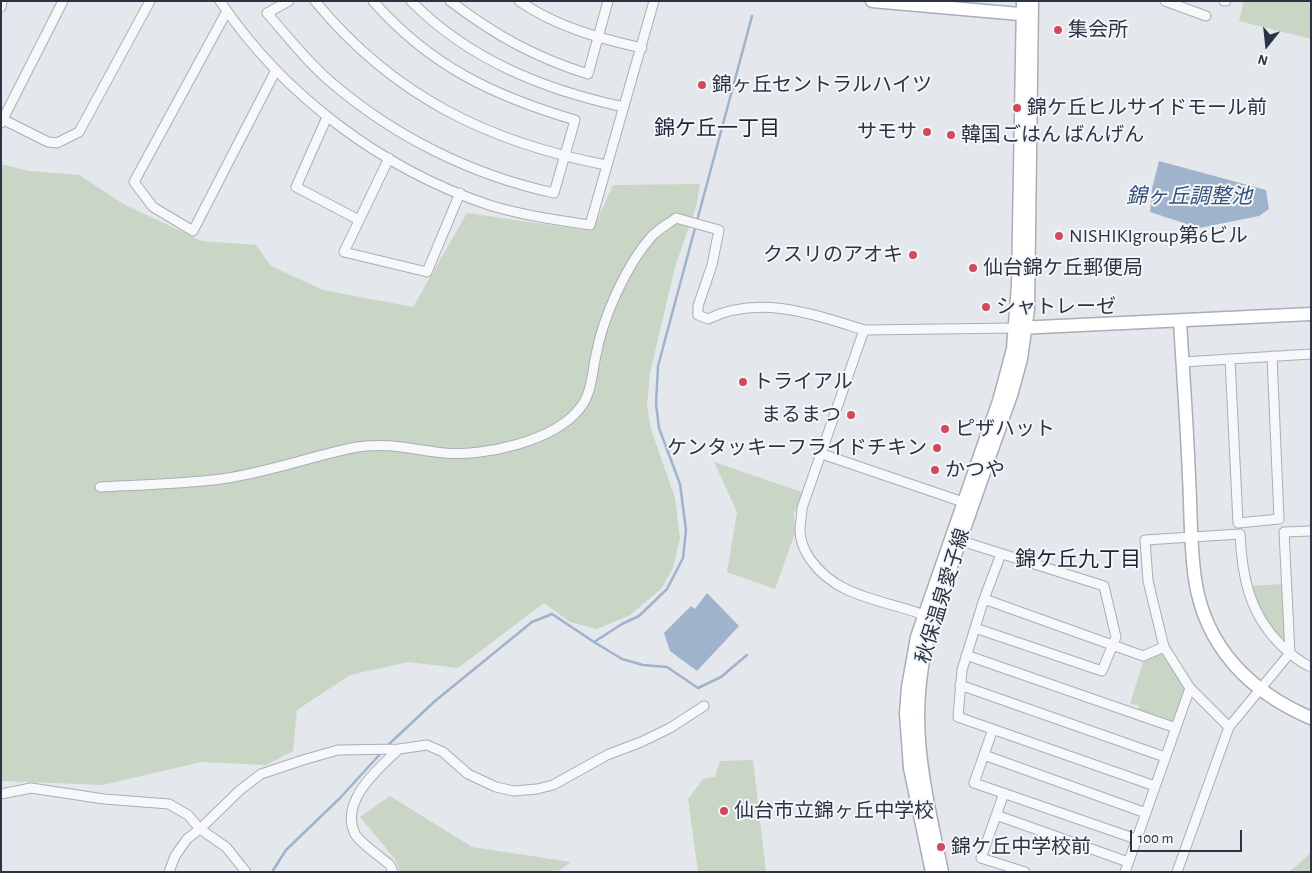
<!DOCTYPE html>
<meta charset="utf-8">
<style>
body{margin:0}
#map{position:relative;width:1312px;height:873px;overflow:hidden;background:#e4e7ec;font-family:"Alegreya Sans",sans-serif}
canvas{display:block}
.frame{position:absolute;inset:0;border:2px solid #2b3445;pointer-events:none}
.north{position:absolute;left:1242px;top:20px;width:50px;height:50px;-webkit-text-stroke:4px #f4f6f9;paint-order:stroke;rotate:196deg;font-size:14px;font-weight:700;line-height:20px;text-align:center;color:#2b3445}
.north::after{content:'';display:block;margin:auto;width:18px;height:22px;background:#2b3445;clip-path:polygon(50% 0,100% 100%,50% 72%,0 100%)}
.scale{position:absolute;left:1130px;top:830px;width:112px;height:22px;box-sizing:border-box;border:2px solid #2b3445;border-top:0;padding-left:6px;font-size:15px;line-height:18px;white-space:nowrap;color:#2b3445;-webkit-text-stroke:4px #f4f6f9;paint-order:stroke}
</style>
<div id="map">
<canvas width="1312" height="873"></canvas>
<div class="frame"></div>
<div class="north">N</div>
<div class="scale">100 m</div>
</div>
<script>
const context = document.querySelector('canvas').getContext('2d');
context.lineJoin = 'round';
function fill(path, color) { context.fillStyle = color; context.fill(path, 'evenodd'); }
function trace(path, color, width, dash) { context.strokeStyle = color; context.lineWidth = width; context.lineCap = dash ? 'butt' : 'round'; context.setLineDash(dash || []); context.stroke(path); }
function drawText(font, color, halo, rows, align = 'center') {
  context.font = font + ' "Alegreya Sans","Noto Sans JP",sans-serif'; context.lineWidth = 4; context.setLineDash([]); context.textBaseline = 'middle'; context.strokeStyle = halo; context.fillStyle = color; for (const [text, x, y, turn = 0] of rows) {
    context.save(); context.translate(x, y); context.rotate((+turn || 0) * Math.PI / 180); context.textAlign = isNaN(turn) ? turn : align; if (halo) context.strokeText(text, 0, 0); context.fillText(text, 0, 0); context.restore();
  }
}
fill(new Path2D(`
 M 1244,1 L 1311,1 L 1311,39 L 1239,21 Z
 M 1,164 L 29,171 L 79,175 L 125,205 L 202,241 L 256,245 L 271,266 L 323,290 L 413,307 L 467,213 L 592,231 L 613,185 L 700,184 L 696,207 L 675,267 L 650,373 L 647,406 L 651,429 L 675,498 L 680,538 L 673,568 L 661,589 L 630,615 L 597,629 L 570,622 L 544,603 L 458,668 L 408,662 L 350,675 L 297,710 L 293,751 L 266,765 L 201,762 L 103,785 L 1,781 Z
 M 714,462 L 802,492 L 794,514 L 795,533 L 775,589 L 727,572 L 737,512 Z
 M 1283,584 L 1286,637 L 1280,639 L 1263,617 L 1250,586 Z
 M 1161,653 C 1170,657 1187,681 1185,692 C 1184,701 1177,712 1174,721 L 1169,723 L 1137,712 L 1139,706 L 1130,703 L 1144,660 Z
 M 753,760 L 766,872 L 698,872 L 688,799 L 703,779 L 715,777 L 720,761 Z
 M 390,796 L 472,847 L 571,862 L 557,872 L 400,872 L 395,859 L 360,817 Z
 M 1311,853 L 1311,872 L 1289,872 L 1290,871 Z`), '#c9d6c5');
fill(new Path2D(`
 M 1159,161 L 1266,190 L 1269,209 L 1259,216 L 1199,228 L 1150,212 L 1152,189 Z
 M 707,593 L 739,626 L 697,671 L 670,651 L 664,633 L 691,606 L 695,609 Z`), '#9fb4cc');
trace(new Path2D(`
 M 594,642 L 622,659 L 643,665 L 667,667 L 698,688 L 721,677 L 747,655
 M 387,746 L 435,701 L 532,622 L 552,614 L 594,642 L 622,624 L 639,616 L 667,589 L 683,558 L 686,530 L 680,484 L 659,428 L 656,404 L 658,366 L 752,16
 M 272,872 L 286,850 L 340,798 L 382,752`), '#9fb4cc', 2.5);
const street = new Path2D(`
 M 220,1 C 283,95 382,169 489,205 C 521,215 556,220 590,225 L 654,1
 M 289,1 L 267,13 C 288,37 308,63 332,83 C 395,137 472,175 554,193 L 575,120 C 494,96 430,66 373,1
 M 315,1 C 393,96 488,142 606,165
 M 411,1 C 469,60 545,90 624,107
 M 450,1 C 495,35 534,57 588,74 L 608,1
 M 519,1 C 557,27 598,38 642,48
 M 1165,1 L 1206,16
 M 1224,1 L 1226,1
 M 1,7 L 2,1
 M 227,11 L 134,182 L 153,207 L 193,231 L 276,70
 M 327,117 L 296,187 L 359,220
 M 4,120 L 48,142 L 57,143 L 79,132 L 150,1
 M 1,123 L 63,1
 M 389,158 L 344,252 L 427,272 L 460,193
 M 1230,359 L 1238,523 L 1279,519 L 1272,356
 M 1183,362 L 1311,354
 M 822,454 L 963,502
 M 100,487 C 140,485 181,484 221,479 C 267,473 311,456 357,447 C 387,442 415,450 444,453 C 483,457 555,441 580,408 C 592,393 592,373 596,355 C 603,317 626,265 652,236 C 659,229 668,224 676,218 L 719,230 L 712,265 L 698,306 L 698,315 L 708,319 C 759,294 813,314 864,330
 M 955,539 L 1104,586 L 1116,637 L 1102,671 L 975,628
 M 1001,554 L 984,599 L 962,670 L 958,717 L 1155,786
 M 984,599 L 1143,656 L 1164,647
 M 924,615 C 882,599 837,598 810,559 C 804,550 800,541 800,530 C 800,523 802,515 802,508 L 864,330 L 1016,328
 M 966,655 L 1176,728
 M 960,685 L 1165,757
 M 1229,727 L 1190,688 L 1164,647 L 1148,581 L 1145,540 L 1240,534 C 1242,576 1249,613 1280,644 C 1289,653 1299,662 1311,667
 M 993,729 L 974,783 L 1136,839
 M 984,755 L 1146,813
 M 1004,793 L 981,858 L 1025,872
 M 1,794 L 31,788 L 104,799 L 169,804 L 188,815 L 200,829 L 226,847 L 246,872
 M 996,815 L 1128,862
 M 169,872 L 175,856 L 187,839 L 200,829 L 240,790 L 261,774 L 303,760 L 338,750 L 399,749 L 427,745 L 443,752 L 468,774 L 496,787 L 514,791 L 537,789 L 553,785 L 607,755 L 641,742 L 670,728 L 704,706
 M 393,872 L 390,865 C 381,857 360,843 355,834 C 339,801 379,768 399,749
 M 1125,872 L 1190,688
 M 1177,872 L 1229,727 L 1290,653 L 1284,532 L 1311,531`);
const secondary = new Path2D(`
 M 872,1 L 1031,15
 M 1180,321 C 1183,373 1187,425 1189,477 C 1191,511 1190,545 1195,579 C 1205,647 1250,692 1311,718
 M 1018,328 L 1311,314
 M 932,872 L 910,768 L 906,713 L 908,687 L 917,637 L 999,401 L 1013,349 L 1018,285 L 1023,1
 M 942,872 C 922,776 904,712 934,615 L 1012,392 L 1021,359 L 1028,309 L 1032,1`);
trace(street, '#a9aeb7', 11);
trace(secondary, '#a9aeb7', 15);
trace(street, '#f7f8fa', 9);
trace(secondary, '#fff', 12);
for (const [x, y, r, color] of [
 [1058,30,5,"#d1495b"],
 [702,85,5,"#d1495b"],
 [1017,108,5,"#d1495b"],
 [927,132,5,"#d1495b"],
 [951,135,5,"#d1495b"],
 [1059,236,5,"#d1495b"],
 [913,255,5,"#d1495b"],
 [973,268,5,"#d1495b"],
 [986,307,5,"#d1495b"],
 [743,382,5,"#d1495b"],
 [851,415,5,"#d1495b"],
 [945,429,5,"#d1495b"],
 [937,448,5,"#d1495b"],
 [935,470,5,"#d1495b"],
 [724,811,5,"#d1495b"],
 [941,847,5,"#d1495b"]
]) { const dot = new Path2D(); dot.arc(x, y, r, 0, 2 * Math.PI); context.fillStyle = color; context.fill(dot); trace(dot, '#f4f6f9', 2); }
drawText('20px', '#2b3445', '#f4f6f9', [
 ["集会所",1068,30],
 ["錦ヶ丘セントラルハイツ",712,85],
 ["錦ケ丘ヒルサイドモール前",1027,108],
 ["サモサ",917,132,"right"],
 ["韓国ごはん ばんげん",961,135],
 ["NISHIKIgroup第6ビル",1069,236],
 ["クスリのアオキ",903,255,"right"],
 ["仙台錦ケ丘郵便局",983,268],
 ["シャトレーゼ",996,307],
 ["トライアル",753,382],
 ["まるまつ",841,415,"right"],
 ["ピザハット",955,429],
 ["ケンタッキーフライドチキン",927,448,"right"],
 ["かつや",945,470],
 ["仙台市立錦ヶ丘中学校",734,811],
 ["錦ケ丘中学校前",951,847]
], 'left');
drawText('20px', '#2b3445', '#f4f6f9', [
 ["秋保温泉愛子線",943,596,-73]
]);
drawText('21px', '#1d2536', '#f4f6f9', [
 ["錦ケ丘一丁目",717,129],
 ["錦ケ丘九丁目",1078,560]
]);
drawText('italic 21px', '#34527a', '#f4f6f9', [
 ["錦ヶ丘調整池",1189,197]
]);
</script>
